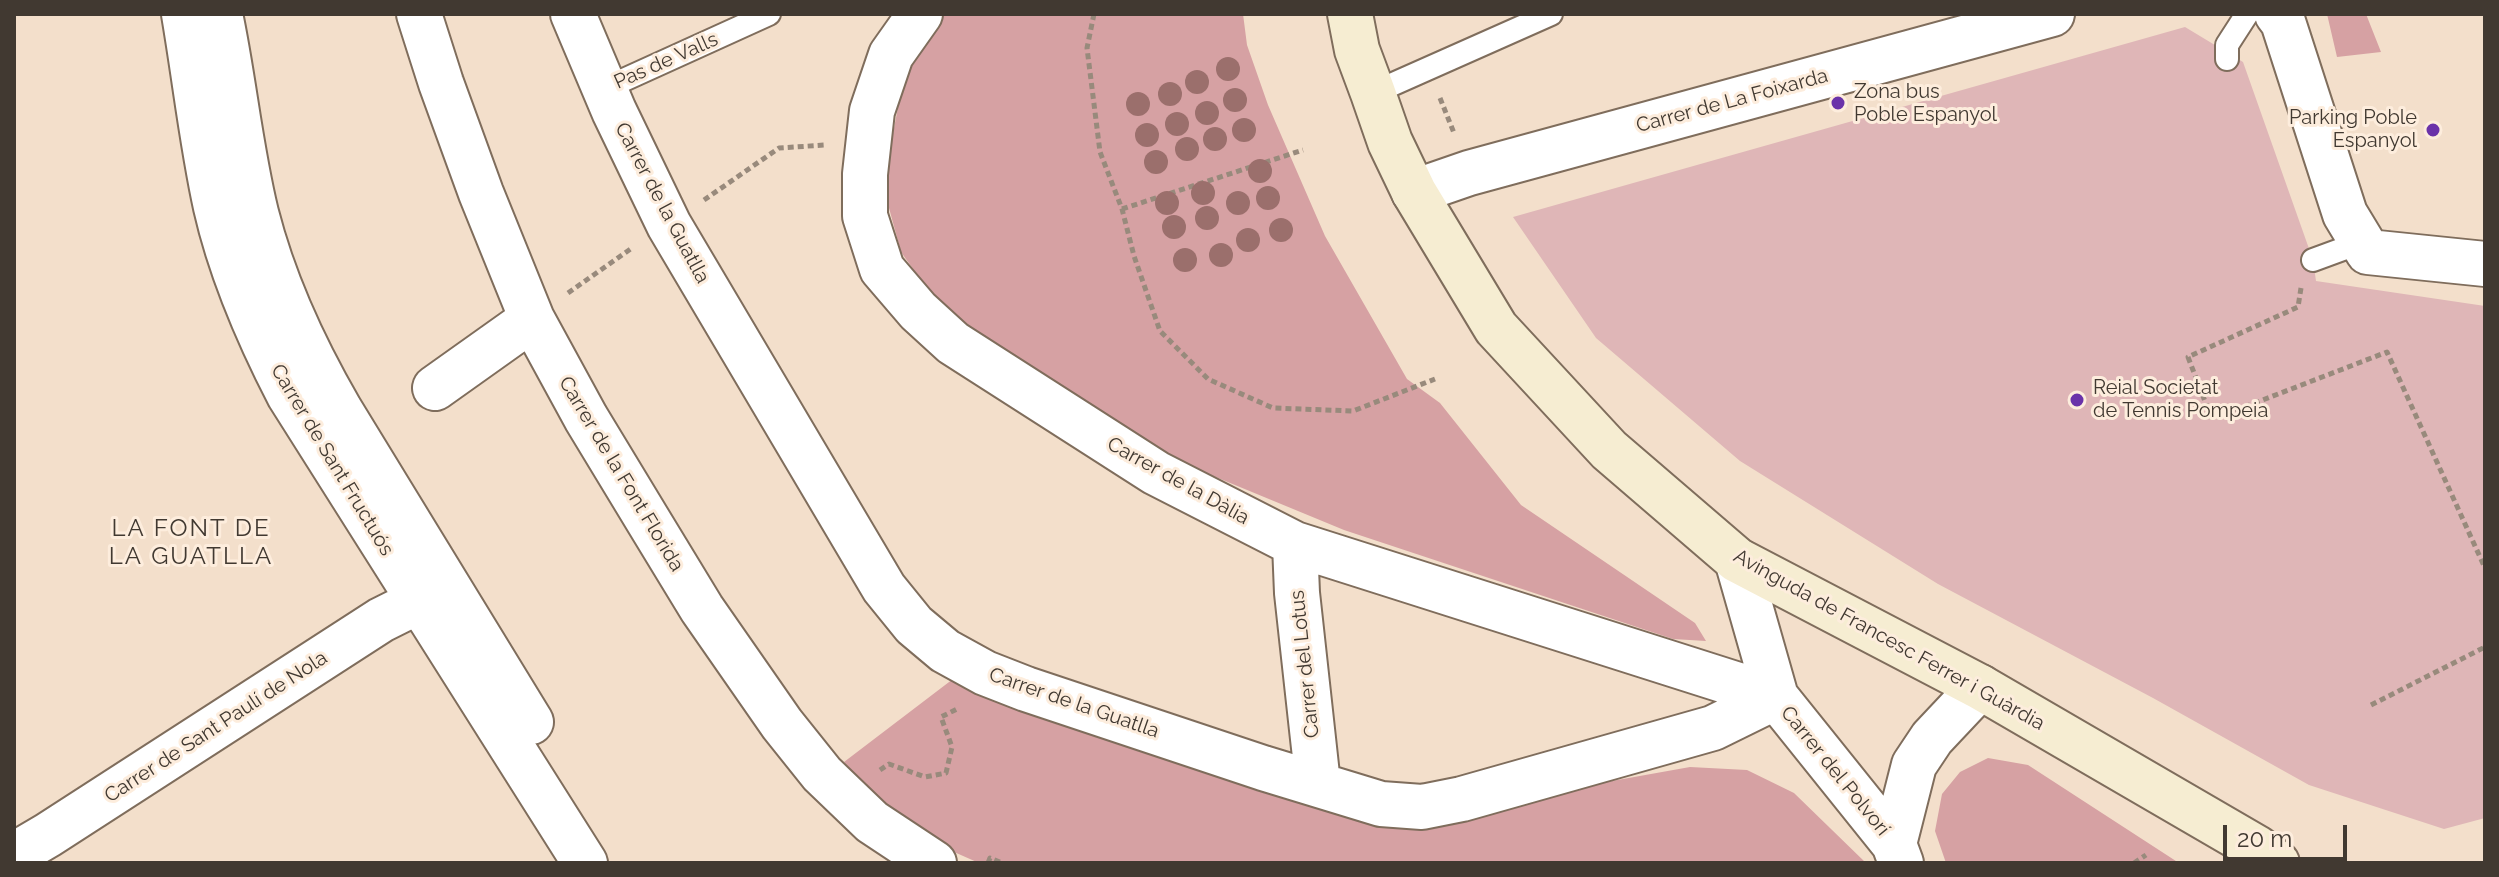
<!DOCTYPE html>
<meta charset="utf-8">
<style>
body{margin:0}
#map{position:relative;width:2499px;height:877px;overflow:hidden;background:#f3dfcb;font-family:Raleway,sans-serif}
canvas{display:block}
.frame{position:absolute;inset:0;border:16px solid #413931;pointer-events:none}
.scale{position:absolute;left:2223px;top:825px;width:124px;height:36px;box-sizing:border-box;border:4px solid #413931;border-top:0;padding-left:10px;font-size:24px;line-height:28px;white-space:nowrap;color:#413931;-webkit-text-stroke:6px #fdeddd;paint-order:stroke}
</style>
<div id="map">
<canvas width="2499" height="877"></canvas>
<div class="frame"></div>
<div class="scale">20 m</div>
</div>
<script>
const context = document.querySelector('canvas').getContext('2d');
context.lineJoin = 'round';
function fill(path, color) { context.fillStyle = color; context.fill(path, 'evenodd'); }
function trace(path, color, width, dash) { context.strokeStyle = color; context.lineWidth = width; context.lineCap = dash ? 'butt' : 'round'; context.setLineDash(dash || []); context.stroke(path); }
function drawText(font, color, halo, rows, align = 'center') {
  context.font = font + ' Raleway,sans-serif'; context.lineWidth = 6; context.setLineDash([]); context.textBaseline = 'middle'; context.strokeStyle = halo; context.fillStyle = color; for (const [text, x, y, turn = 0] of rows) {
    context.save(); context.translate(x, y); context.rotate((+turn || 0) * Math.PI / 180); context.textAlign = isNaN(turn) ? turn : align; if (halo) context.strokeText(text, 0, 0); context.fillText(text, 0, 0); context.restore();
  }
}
fill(new Path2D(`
 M 2185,27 L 2243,62 L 2313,260 L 2316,281 L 2485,306 L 2485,818 L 2444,829 L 2309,785 L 2153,698 L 1938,584 L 1740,461 L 1596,338 L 1513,217 Z`), '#dfb6b7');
fill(new Path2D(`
 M 945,14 L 1243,14 L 1247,45 L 1268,105 L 1325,236 L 1407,379 L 1440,403 L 1521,505 L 1695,623 L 1706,641 L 1673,639 L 1344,530 L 1126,440 L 1011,367 L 932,296 L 901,252 L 889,208 L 886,169 L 902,87 L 916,48 Z
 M 2327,14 L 2366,14 L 2381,52 L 2337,57 Z
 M 953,679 L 1266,782 L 1556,791 L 1690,767 L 1747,770 L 1794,793 L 1866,863 L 979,863 L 945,848 L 887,810 L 844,762 Z
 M 1988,758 L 2028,765 L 2179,863 L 1946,863 L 1935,831 L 1942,794 L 1960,772 Z`), '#d6a1a3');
const lane = new Path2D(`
 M 2227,59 L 2227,45 L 2247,14
 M 606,88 L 769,14
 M 1373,93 L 1551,14
 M 2313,260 L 2362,242`);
const street = new Path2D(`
 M 184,14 C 195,78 202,144 216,207 C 231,273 258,335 289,395 L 585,863
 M 220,14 C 234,80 240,148 256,213 C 274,284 304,348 340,410 L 531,722
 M 419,14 L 441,83 L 481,193 L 532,319 L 586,418 L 646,517 L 702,609 L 782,724 L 822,774 L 872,822 L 934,863
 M 573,14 L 614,111 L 669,225 L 884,588 L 914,625 L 945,651 L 985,673 L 1026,689 L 1263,768 L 1381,804 L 1422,807 L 1462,799 L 1713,728 L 1776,697
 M 920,14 L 891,55 L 872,111 L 865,174 L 865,216 L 882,269 L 918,311 L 953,343 L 1156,473 L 1295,544 L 1776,697
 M 2277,14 L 2283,22 L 2345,214 L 2368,252 L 2485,264
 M 1414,192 L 1469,173 L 2052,14
 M 435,388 L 532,319
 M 1295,544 L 1297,593 L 1318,784
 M 1737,560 L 1776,697 L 1894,844 L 1901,863
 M 1894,844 L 1914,765 L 1932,738 L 1980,687
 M 14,855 L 48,835 L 381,620 L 419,601`);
const secondary = new Path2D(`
 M 1350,14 L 1357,50 L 1373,93 L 1390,142 L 1414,192 L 1496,328 L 1609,450 L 1737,560 L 1980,687 L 2257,848 L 2277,863`);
trace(lane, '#7f6d5c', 26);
trace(street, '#7f6d5c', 48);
trace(secondary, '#7f6d5c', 48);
trace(new Path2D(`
 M 1094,14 L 1087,48 L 1100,152 L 1122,209 L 1134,256 L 1160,331 L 1208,379 L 1273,408 L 1353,411 L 1435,379
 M 1440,98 L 1454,133
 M 704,200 L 779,148 L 825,145
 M 1122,209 L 1303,150
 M 2301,288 L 2298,307 L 2188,357 L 2211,417 L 2216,418 L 2387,352 L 2485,568
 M 568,293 L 632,248
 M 2371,705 L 2485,647
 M 880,770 L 889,764 L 925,777 L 946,773 L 952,747 L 941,717 L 959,708
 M 988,863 L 990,858 L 1002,863
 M 2134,863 L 2146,855`), '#988a7c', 5, [6, 4]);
trace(lane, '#fff', 22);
trace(street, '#fff', 44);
trace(secondary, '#f6edd2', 44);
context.fillStyle = '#9b6f6c';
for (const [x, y] of [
 [1228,69],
 [1197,82],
 [1170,94],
 [1235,100],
 [1138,104],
 [1207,113],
 [1177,124],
 [1244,130],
 [1147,135],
 [1215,139],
 [1187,149],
 [1156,162],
 [1260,171],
 [1203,193],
 [1268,198],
 [1167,203],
 [1238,203],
 [1207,218],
 [1174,227],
 [1281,230],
 [1248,240],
 [1221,255],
 [1185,260]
]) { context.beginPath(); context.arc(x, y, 12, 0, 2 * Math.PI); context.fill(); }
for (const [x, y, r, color] of [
 [1838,103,8,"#6a32a9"],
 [2433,130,8,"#6a32a9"],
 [2077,400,8,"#6a32a9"]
]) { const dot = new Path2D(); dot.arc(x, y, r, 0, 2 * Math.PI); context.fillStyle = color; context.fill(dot); trace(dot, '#fdeddd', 3); }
drawText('20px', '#413931', '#fdeddd', [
 ["Pas de Valls",666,61,-24],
 ["Carrer de La Foixarda",1732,101,-15],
 ["Carrer de la Guatlla",662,203,62],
 ["Carrer de Sant Fructuós",332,460,59],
 ["Carrer de la Font Florida",621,474,59],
 ["Carrer de la Dàlia",1178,481,29],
 ["Avinguda de Francesc Ferrer i Guàrdia",1889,640,29],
 ["Carrer del Lotus",1305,664,-96],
 ["Carrer de la Guatlla",1074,703,19],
 ["Carrer de Sant Paulí de Nola",216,727,-33],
 ["Carrer del Polvorí",1835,771,51]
]);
drawText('20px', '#413931', '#fdeddd', [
 ["Zona bus",1854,92],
 ["Poble Espanyol",1854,115],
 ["Parking Poble",2417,118,"right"],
 ["Espanyol",2417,141,"right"],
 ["Reial Societat",2093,388],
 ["de Tennis Pompeia",2093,411]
], 'left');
context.letterSpacing = '2px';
drawText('24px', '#413931', '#fdeddd', [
 ["LA FONT DE",191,529],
 ["LA GUATLLA",191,557]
]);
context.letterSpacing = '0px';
</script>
